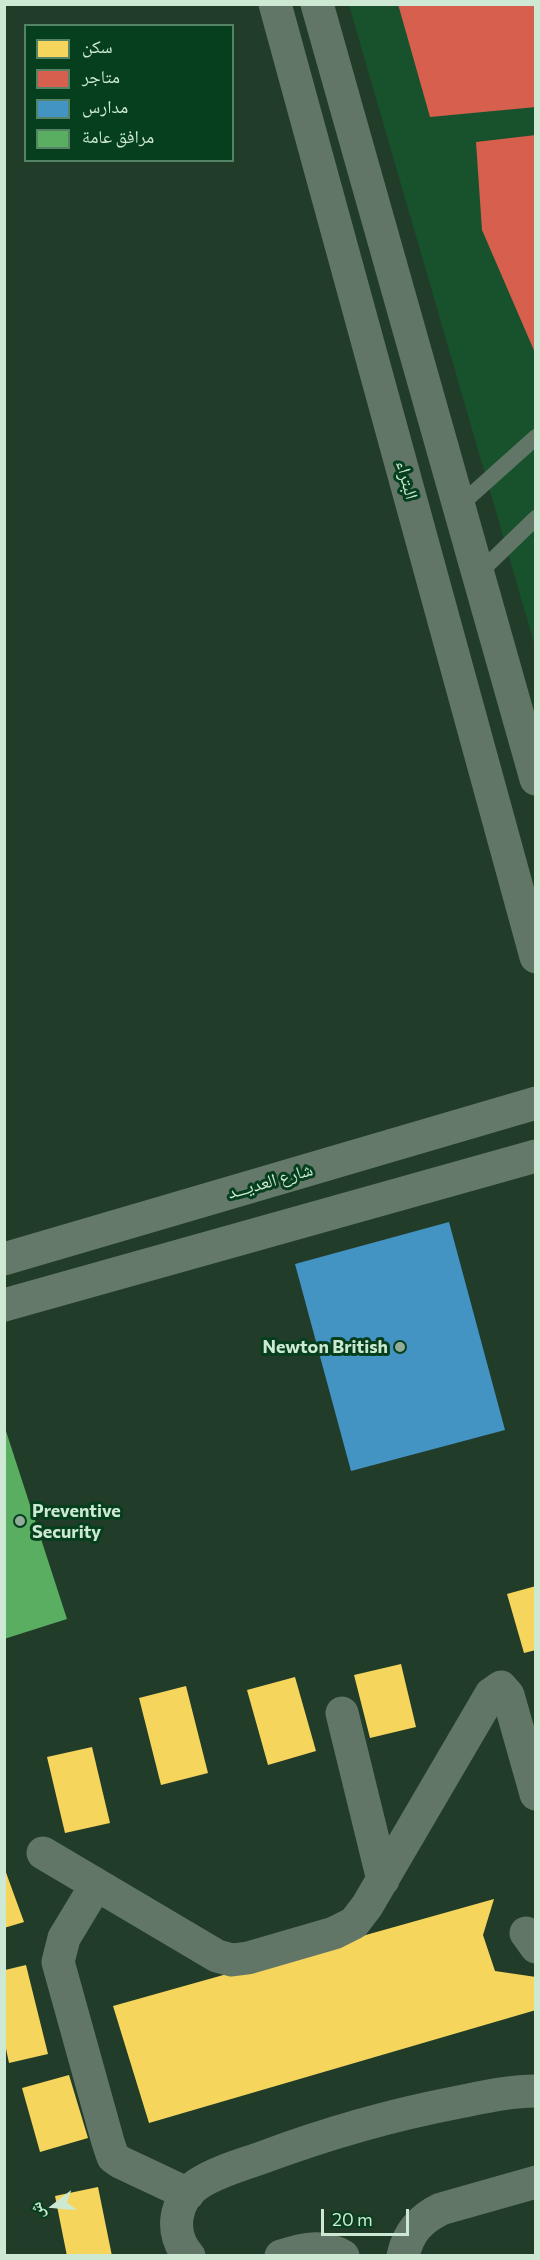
<!DOCTYPE html>
<meta charset="utf-8">
<style>
body{margin:0}
#map{position:relative;width:540px;height:2260px;overflow:hidden;background:#213d2a;font-family:Commissioner,"Noto Naskh Arabic",sans-serif}
canvas{display:block}
.frame{position:absolute;inset:0;border:6px solid #cde8d3;pointer-events:none}
.legend{position:absolute;left:24px;top:24px;width:210px;height:138px;box-sizing:border-box;background:#053f1d;border:2px solid #558366;margin:0;padding:8px 10px;list-style:none;font-size:18px;color:#cde8d3}
.legend li{display:flex;align-items:center;gap:12px;height:30px}
.legend b{width:30px;border:2px solid #558366}
.north{position:absolute;left:24px;top:2176px;width:60px;height:60px;-webkit-text-stroke:4px #053f1d;paint-order:stroke;rotate:254deg;font-size:16px;font-weight:700;line-height:24px;text-align:center;color:#cde8d3}
.north::after{content:'';display:block;margin:auto;width:21px;height:27px;background:#cde8d3;clip-path:polygon(50% 0,100% 100%,50% 72%,0 100%)}
.scale{position:absolute;left:321px;top:2209px;width:88px;height:27px;box-sizing:border-box;border:3px solid #cde8d3;border-top:0;padding-left:8px;font-size:18px;line-height:21px;white-space:nowrap;color:#cde8d3;-webkit-text-stroke:4px #053f1d;paint-order:stroke}
</style>
<div id="map">
<canvas width="540" height="2260"></canvas>
<div class="frame"></div>
<ul class="legend">
<li><b style="height:16px;background:#f6d55c"></b>سكن</li>
<li><b style="height:16px;background:#d6604d"></b>متاجر</li>
<li><b style="height:16px;background:#4393c3"></b>مدارس</li>
<li><b style="height:16px;background:#5aae61"></b>مرافق عامة</li>
</ul>
<div class="north">ش</div>
<div class="scale">20 m</div>
</div>
<script>
const context = document.querySelector('canvas').getContext('2d');
context.lineJoin = 'round';
function fill(path, color) { context.fillStyle = color; context.fill(path, 'evenodd'); }
function trace(path, color, width, dash) { context.strokeStyle = color; context.lineWidth = width; context.lineCap = dash ? 'butt' : 'round'; context.setLineDash(dash || []); context.stroke(path); }
function drawText(font, color, halo, rows, align = 'center') {
  context.font = font + ' Commissioner,"Noto Naskh Arabic",sans-serif'; context.lineWidth = 6; context.setLineDash([]); context.textBaseline = 'middle'; context.strokeStyle = halo; context.fillStyle = color; for (const [text, x, y, turn = 0] of rows) {
    context.save(); context.translate(x, y); context.rotate((+turn || 0) * Math.PI / 180); context.textAlign = isNaN(turn) ? turn : align; if (halo) context.strokeText(text, 0, 0); context.fillText(text, 0, 0); context.restore();
  }
}
fill(new Path2D(`
 M 349,5 L 535,5 L 535,646 Z`), '#18522d');
fill(new Path2D(`
 M 536,1586 L 536,1650 L 524,1653 L 507,1594 Z
 M 401,1664 L 416,1727 L 370,1738 L 354,1675 Z
 M 295,1677 L 316,1751 L 268,1765 L 247,1690 Z
 M 186,1686 L 208,1773 L 161,1785 L 139,1698 Z
 M 92,1747 L 110,1823 L 65,1833 L 47,1757 Z
 M 4,1867 L 24,1922 L 4,1928 Z
 M 494,1899 L 483,1935 L 495,1971 L 536,1977 L 536,2010 L 149,2123 L 113,2006 Z
 M 26,1965 L 48,2054 L 9,2063 L 5,2044 L 5,1970 Z
 M 69,2075 L 88,2138 L 40,2152 L 22,2088 Z
 M 98,2187 L 112,2256 L 67,2256 L 55,2196 Z`), '#f6d55c');
fill(new Path2D(`
 M 398,4 L 536,4 L 536,107 L 430,117 Z
 M 536,135 L 536,355 L 482,230 L 476,142 Z`), '#d6604d');
fill(new Path2D(`
 M 449,1222 L 505,1430 L 351,1471 L 295,1264 Z`), '#4393c3');
fill(new Path2D(`
 M 4,1425 L 67,1619 L 4,1639 Z`), '#5aae61');
trace(new Path2D(`
 M 459,506 L 536,437
 M 479,573 L 536,518`), '#627667', 16);
trace(new Path2D(`
 M 275,4 L 536,957
 M 317,4 L 536,779
 M 342,1713 L 383,1880
 M 43,1853 L 217,1956 L 232,1960 L 248,1958 L 334,1933 L 354,1923 L 367,1906 L 491,1694 L 501,1687 L 508,1695 L 536,1794
 M 96,1885 L 64,1938 L 58,1962 L 108,2142 L 113,2157 L 120,2162 L 188,2194
 M 526,1933 L 536,1947
 M 189,2256 C 169,2234 174,2200 198,2184 C 216,2172 241,2165 261,2158 C 325,2134 391,2115 459,2102 C 484,2097 510,2091 536,2091
 M 281,2256 C 303,2249 322,2244 343,2256
 M 403,2256 C 408,2233 420,2219 441,2209 L 536,2182`), '#627667', 33);
trace(new Path2D(`
 M 4,1259 L 536,1103
 M 4,1305 L 536,1156`), '#65796b', 33);
for (const [x, y, r, color] of [
 [400,1347,6,"#91ac98"],
 [20,1521,6,"#91ac98"]
]) { const dot = new Path2D(); dot.arc(x, y, r, 0, 2 * Math.PI); context.fillStyle = color; context.fill(dot); trace(dot, '#053f1d', 2); }
drawText('18px', '#cde8d3', '#053f1d', [
 ["البتراء",407,480,75],
 ["شارع العديـــد",270,1181,-16]
]);
drawText('bold 18px', '#cde8d3', '#053f1d', [
 ["Newton British",388,1347],
 ["Preventive",32,1511,"left"],
 ["Security",32,1532,"left"]
], 'right');
</script>
